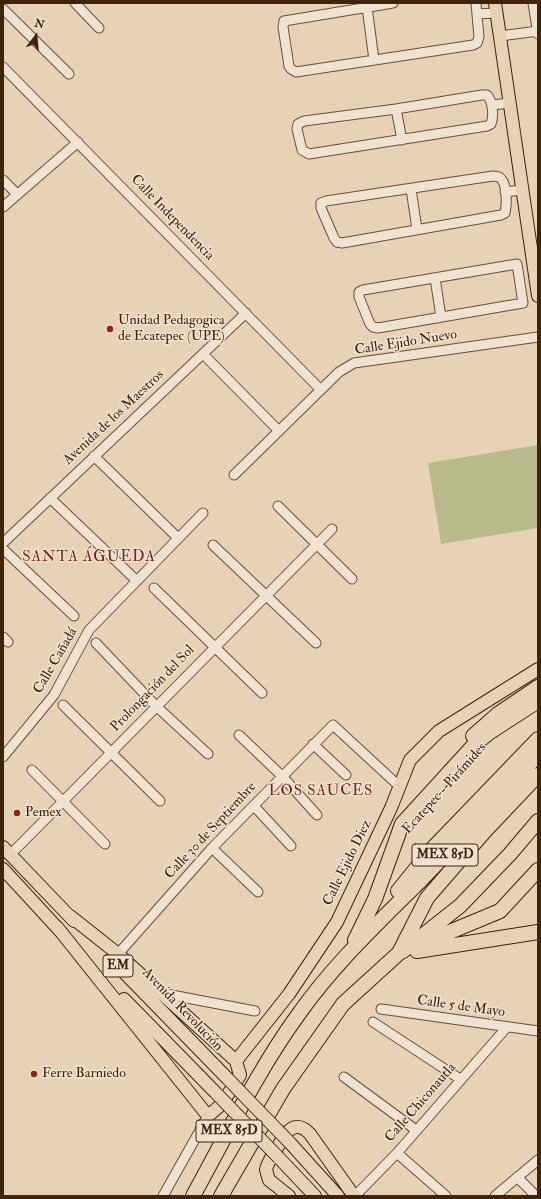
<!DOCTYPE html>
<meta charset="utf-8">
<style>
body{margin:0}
#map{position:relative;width:541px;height:1199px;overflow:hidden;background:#e7d2b6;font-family:"IM FELL Double Pica",serif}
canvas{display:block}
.frame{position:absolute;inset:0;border:4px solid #3f230b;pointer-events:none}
.north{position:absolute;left:16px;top:16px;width:40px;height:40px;-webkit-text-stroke:3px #efe2d0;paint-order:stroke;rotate:16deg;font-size:11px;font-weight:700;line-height:16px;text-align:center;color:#3f230b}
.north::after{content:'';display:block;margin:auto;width:14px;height:18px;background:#3f230b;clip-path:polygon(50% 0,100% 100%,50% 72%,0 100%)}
</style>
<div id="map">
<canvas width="541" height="1199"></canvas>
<div class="frame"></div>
<div class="north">N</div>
</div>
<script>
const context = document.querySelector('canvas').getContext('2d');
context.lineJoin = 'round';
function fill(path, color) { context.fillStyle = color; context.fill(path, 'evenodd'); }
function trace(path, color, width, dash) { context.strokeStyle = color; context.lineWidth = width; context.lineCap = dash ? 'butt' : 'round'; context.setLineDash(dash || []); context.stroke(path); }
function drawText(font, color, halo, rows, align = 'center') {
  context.font = font + ' "IM FELL Double Pica",serif'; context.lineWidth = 3; context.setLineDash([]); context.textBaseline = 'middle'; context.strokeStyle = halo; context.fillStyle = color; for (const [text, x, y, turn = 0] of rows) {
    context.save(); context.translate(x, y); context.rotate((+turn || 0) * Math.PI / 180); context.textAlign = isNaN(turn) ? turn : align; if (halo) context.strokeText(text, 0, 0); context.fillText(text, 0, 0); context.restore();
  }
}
fill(new Path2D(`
 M 538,445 L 538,528 L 441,544 L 428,463 Z`), '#b8bb8c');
const minor = new Path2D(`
 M 75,3 L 99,28
 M 393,3 L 284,21 L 283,27 L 289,66 L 291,69 L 296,72 L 473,45 L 477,43 L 479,37 L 476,3
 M 533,3 L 538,34
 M 367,7 L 374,60
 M 3,9 L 69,74
 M 477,14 L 496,13
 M 500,36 L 538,31
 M 3,67 L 321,390
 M 482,95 L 487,95 C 493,102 494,116 491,124 L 487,126 L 309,154 L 302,150 L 297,129 L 298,124 L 304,121 L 396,109 Z
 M 492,105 L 510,103
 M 396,109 L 402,140
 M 493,176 C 496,176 500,176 502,180 C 507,187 507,204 505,213 L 501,215 L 342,243 L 337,242 L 334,238 L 321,208 L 321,203 L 326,201 Z
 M 3,180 L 17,194
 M 411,189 L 417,229
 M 505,192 L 522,190
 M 3,207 L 78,142
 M 517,264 L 523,303 L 378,328 L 373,327 L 370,324 L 359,297 L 359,292 L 363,290 Z
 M 435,278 L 441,317
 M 203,354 L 278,430
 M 94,456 L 178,538
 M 234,475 L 339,372 L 354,363 L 538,337
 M 50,498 L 137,581
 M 278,506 L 352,579
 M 3,543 L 246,313
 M 213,545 L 316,643
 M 3,549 L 74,616
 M 154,588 L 262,693
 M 3,637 L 8,642
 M 96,643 L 156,706 L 208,754
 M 63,705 L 160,801
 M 239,735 L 282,776 L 317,815
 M 313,744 L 346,775
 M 3,757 L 54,695 L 89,630 L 203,513
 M 32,770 L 105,844
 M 254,806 L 291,846
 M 212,848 L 258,892
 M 11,854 L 332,529
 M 118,954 L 212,848 L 333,725 L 399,786
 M 161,993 L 255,1011
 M 381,1009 L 538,1031
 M 373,1022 L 460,1079
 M 344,1077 L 416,1130
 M 397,1153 L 446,1196
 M 517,1177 L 536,1196
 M 163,1196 L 208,1116
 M 355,1196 L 397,1153 L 507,1027
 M 495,1196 L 538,1160`);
const major = new Path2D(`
 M 495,3 L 538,296
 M 3,847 L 74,921
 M 3,869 L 62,933
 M 57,927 L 208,1116 L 222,1104 L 240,1075 L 236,1061 L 118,954 L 70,916
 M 112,960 L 226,1077
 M 124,999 L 214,1091
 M 236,1061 L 289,994 L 337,922 L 391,808 L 410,760 L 439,731 L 538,669
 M 291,1144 L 338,1196
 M 279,1158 L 315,1196
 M 289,1196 L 269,1180 L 266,1170 C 267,1163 272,1157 276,1150 C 283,1137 293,1116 310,1134 L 354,1196`);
const highway = new Path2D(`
 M 473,736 L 498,714 L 538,687
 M 398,891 L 432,849 L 538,739
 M 355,940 L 375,899 L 402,824 L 475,744 L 490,732 L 538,701
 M 416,946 L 500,911 L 538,870
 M 403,951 L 460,906 L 510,854 L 538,821
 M 417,951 L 538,932
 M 193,1196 C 226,1136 258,1070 298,1015 C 333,965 377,924 420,881 C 460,840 499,797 538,755
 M 221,1196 L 283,1089 L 343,1004 L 399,953 L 427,898 L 485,831 L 538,775`);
trace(minor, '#694f36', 11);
trace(major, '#3f230b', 14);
trace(highway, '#3f230b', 16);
trace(minor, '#efe2d0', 9);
trace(major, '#e7d2b6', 12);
trace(highway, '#e7d2b6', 14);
const majorBridge = new Path2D(`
 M 226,1077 L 291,1144
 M 214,1091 L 279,1158`);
trace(majorBridge, '#3f230b', 14, []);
trace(majorBridge, '#e7d2b6', 12);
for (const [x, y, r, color] of [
 [110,329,4,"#8f2418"],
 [17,813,4,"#8f2418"],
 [34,1074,4,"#8f2418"]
]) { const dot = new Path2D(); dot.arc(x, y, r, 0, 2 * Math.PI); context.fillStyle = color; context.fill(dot); trace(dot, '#efe2d0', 1.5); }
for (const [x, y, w] of [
 [445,855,66],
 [118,966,30],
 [229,1131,66]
]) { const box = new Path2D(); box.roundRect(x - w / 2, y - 11, w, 22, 3); context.fillStyle = '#efe2d0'; context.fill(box); trace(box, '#3f230b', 1); }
drawText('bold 13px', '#3f230b', null, [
 ["MEX 85D",445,855],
 ["EM",118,966],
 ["MEX 85D",229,1131]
]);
drawText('14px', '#3f230b', '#efe2d0', [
 ["Calle Independencia",172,218,46],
 ["Calle Ejido Nuevo",406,343,-9],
 ["Avenida de los Maestros",114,418,-43],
 ["Calle Cañadá",56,661,-60],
 ["Prolongación del Sol",153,689,-46],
 ["Ecatepec - Pirámides",445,789,-48],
 ["Calle 30 de Septiembre",211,831,-47],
 ["Calle Ejido Diez",348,863,-64],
 ["Calle 5 de Mayo",461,1007,8],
 ["Avenida Revolución",182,1010,46],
 ["Calle Chiconautla",421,1103,-49]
]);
drawText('14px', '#3f230b', '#efe2d0', [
 ["Unidad Pedagogica",118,321],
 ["de Ecatepec (UPE)",118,337],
 ["Pemex",25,813],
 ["Ferre Barniedo",42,1074]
], 'left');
context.letterSpacing = '1px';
drawText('15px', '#7a1f14', '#efe2d0', [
 ["SANTA ÁGUEDA",89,558],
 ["LOS SAUCES",321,792]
]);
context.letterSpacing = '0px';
</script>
